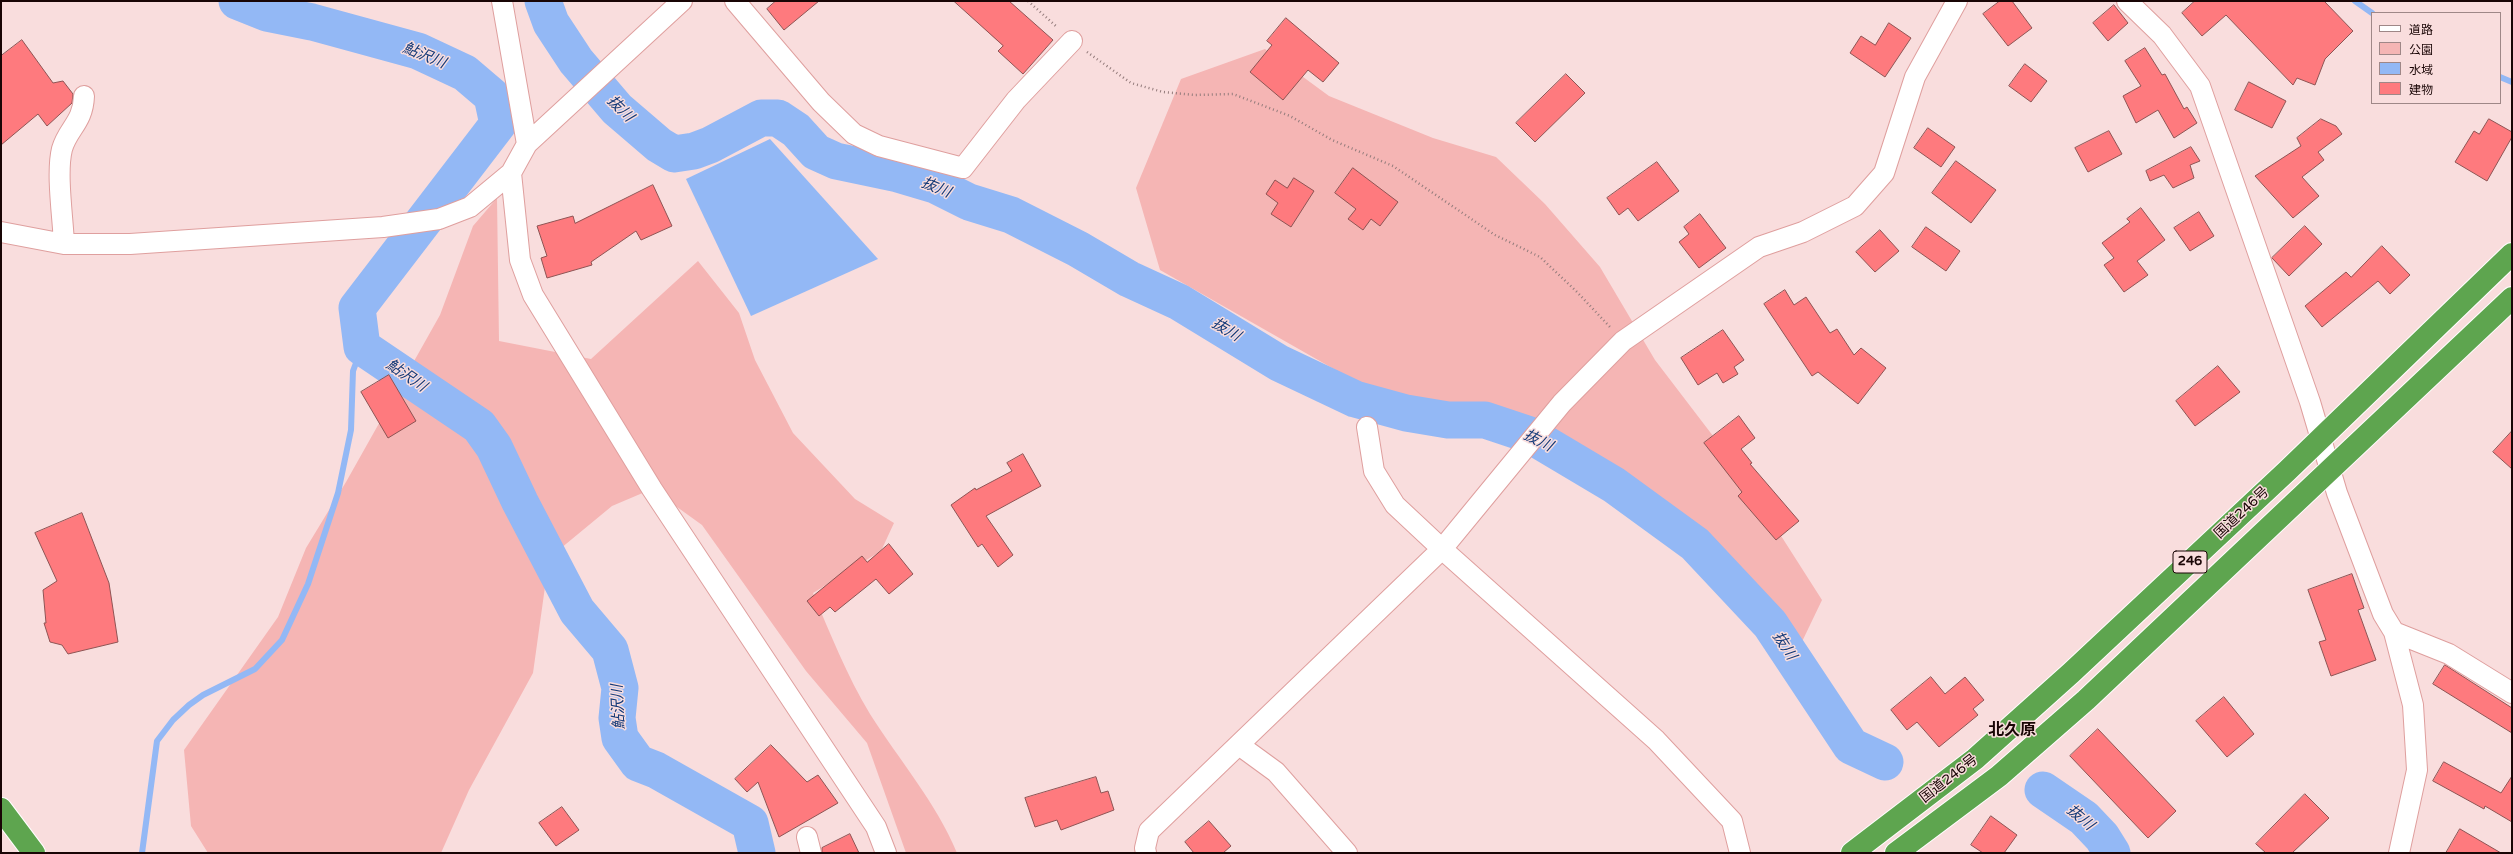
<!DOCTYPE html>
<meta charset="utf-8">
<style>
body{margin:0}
#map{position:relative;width:2513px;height:854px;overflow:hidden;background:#f9dddd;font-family:"Varela Round","Noto Sans JP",sans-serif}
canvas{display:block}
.frame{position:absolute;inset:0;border:2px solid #190505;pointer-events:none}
.legend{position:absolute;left:2371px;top:12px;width:130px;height:92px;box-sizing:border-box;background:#f9dddd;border:1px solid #9f8787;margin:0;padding:5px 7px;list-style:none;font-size:12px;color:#190505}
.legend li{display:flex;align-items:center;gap:8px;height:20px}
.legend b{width:20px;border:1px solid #9f8787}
</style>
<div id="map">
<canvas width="2513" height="854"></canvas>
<div class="frame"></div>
<ul class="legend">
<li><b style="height:5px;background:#fff"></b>道路</li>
<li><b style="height:11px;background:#f5b5b4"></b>公園</li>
<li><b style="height:11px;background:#93b8f5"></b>水域</li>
<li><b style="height:11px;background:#fe7a7e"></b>建物</li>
</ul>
</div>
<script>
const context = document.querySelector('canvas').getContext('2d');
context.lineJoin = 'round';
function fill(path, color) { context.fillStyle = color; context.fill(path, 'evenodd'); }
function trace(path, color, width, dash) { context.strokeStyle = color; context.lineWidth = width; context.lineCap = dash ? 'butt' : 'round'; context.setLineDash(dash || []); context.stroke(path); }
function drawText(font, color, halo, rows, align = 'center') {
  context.font = font + ' "Varela Round","Noto Sans JP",sans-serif'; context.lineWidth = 3; context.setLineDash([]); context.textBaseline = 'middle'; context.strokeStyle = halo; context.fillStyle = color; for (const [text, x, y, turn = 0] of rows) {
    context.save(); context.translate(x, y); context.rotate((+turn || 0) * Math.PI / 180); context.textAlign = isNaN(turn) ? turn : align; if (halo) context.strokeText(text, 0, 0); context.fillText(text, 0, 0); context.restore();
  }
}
fill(new Path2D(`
 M 1265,49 L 1329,96 L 1433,138 L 1496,157 L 1545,204 L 1600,267 L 1655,360 L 1739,470 L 1822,600 L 1798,650 L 1676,513 L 1491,436 L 1383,397 L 1160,270 L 1136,188 L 1181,79 Z
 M 497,198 L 499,341 L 591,359 L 698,261 L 739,313 L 755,360 L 793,433 L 855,499 L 894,523 L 881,551 L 813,593 C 830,633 847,676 870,714 C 899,760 936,802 957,853 L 906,853 L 867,743 L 806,671 L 702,525 L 652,489 L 612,506 L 549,558 L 533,673 L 469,790 L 441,853 L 208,853 L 191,826 L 184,750 L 278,617 L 306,548 L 346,482 L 440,315 L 473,226 Z`), '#f5b5b4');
fill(new Path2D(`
 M 770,139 L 878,259 L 751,316 L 686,179 Z`), '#93b8f5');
trace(new Path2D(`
 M 2355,1 L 2372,13
 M 2500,77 L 2512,82
 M 142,853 L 157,741 L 173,720 L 189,705 L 203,695 L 255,669 L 282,640 L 308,584 L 338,493 L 351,430 L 353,371 L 362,347`), '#93b8f5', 6);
trace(new Path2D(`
 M 237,1 L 267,13 L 312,22 L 418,51 L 465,73 L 492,96 L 498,124 L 357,308 L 362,347 L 479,426 L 494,447 L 520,502 L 577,611 L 610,650 L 620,688 L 617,718 L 620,738 L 638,763 L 656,770 L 750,823 L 757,853
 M 543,1 L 551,23 L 576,61 L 617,109 L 659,145 L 674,154 L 694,151 L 710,145 L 761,118 L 778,118 L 796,130 L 816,152 L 836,161 L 898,174 L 935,185 L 969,202 L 1011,215 L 1078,249 L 1129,279 L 1179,302 L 1279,363 L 1355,399 L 1406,413 L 1448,420 L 1485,420 L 1530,435 L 1614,485 L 1695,544 L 1770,624 L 1851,746 L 1885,762
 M 2043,790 L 2084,818 L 2102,837 L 2112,853`), '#93b8f5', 37);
const building = new Path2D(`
 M 776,1 L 819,1 L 784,30 L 767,9 Z
 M 954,1 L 1009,1 L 1053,40 L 1023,74 L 998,51 L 1003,46 Z
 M 2000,1 L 2012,1 L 2032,28 L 2008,46 L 1983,14 Z
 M 2195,1 L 2324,1 L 2353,31 L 2325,59 L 2315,85 L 2297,78 L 2293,85 L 2226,15 L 2202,36 L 2182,13 Z
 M 2114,5 L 2128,23 L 2108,41 L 2093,23 Z
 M 1286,18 L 1339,63 L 1323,82 L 1308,70 L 1283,100 L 1250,72 L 1272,45 L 1267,41 Z
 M 1889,23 L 1911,38 L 1885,77 L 1850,53 L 1861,36 L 1875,45 Z
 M 22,40 L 53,83 L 63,81 L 73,94 L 72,103 L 47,126 L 38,114 L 1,145 L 1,56 Z
 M 2145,48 L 2162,75 L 2165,74 L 2184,109 L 2187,107 L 2197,123 L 2174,138 L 2158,110 L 2136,123 L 2123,96 L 2141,86 L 2125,61 Z
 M 2025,64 L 2047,81 L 2031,102 L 2009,86 Z
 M 1566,74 L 1585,93 L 1535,142 L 1516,123 Z
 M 2249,82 L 2286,101 L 2272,128 L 2235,110 Z
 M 2321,119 L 2336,126 L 2342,134 L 2318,152 L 2324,160 L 2302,177 L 2319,196 L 2293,218 L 2255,176 L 2301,146 L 2297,138 Z
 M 2489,119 L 2512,132 L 2512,137 L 2487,181 L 2455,162 L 2474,131 L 2479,134 Z
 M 1928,128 L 1955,147 L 1941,167 L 1914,148 Z
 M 2109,131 L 2122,154 L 2088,172 L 2075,148 Z
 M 2191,147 L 2200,161 L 2190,165 L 2194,178 L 2173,188 L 2164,175 L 2150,181 L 2146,171 Z
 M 1956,161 L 1996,190 L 1971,223 L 1932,193 Z
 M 1657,162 L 1679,191 L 1638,221 L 1628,208 L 1619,215 L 1607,198 Z
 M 1353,168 L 1398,202 L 1380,226 L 1371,219 L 1363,230 L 1348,219 L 1356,209 L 1335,193 Z
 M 1294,178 L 1314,191 L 1291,227 L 1271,214 L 1278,203 L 1266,194 L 1275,180 L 1287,188 Z
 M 653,185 L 672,226 L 641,240 L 636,231 L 591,262 L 592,265 L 547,278 L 541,258 L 547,256 L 537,226 L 573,216 L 575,223 Z
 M 2141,208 L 2165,240 L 2137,261 L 2148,275 L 2124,292 L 2104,265 L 2114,258 L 2102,243 L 2130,222 L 2127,219 Z
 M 2199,212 L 2214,236 L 2190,251 L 2174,228 Z
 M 1700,214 L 1726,248 L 1699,268 L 1679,242 L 1689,234 L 1684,227 Z
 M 2305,226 L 2322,244 L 2289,276 L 2272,258 Z
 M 1926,227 L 1960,251 L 1946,271 L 1912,247 Z
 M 1880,230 L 1899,251 L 1875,272 L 1856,252 Z
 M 2382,246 L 2410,275 L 2390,294 L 2378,281 L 2322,327 L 2305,306 L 2346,272 L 2351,277 Z
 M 1785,290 L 1794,305 L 1806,297 L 1830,333 L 1837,329 L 1854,355 L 1861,348 L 1886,368 L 1858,404 L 1818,372 L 1812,376 L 1764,304 Z
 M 1723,330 L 1744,360 L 1734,367 L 1738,374 L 1723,383 L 1717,373 L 1698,385 L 1681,358 Z
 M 2218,366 L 2240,392 L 2195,426 L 2176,401 Z
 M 389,375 L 416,421 L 388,438 L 361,392 Z
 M 1739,416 L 1755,438 L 1741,449 L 1752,463 L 1750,464 L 1799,521 L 1776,540 L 1738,496 L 1742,492 L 1704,443 Z
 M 2512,431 L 2512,469 L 2493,452 Z
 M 1023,454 L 1041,486 L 986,516 L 1013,555 L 998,567 L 982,544 L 978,547 L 951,505 L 975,488 L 976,490 L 1012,471 L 1007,463 Z
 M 82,513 L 109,583 L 118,642 L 68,654 L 62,645 L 50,642 L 44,623 L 46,623 L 43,590 L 57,581 L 35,533 Z
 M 889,544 L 913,574 L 889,594 L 876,579 L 835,612 L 830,607 L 819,616 L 807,601 L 862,556 L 867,562 Z
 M 2352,574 L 2364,608 L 2358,610 L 2376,660 L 2331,676 L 2319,642 L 2326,640 L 2308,590 Z
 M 2445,665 L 2512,708 L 2512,733 L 2433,684 Z
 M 1931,677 L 1945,694 L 1965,677 L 1984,700 L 1973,709 L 1978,715 L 1939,747 L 1917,722 L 1907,730 L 1891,710 Z
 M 2224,697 L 2254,734 L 2227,757 L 2196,721 Z
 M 2098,729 L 2176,811 L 2148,838 L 2070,756 Z
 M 771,745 L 807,782 L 818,775 L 838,803 L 779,837 L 758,782 L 747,792 L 735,779 Z
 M 2444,762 L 2501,793 L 2512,776 L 2512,822 L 2485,806 L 2484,809 L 2433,781 Z
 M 1096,777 L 1101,793 L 1108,791 L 1114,810 L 1061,830 L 1057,820 L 1035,827 L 1025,798 Z
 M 2305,794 L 2329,818 L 2292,853 L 2266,853 L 2256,844 Z
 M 562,807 L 579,830 L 556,846 L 539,823 Z
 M 1991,816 L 2017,835 L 2004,853 L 1983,853 L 1971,845 Z
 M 1209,821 L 1231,846 L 1223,853 L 1194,853 L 1185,842 Z
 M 2460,829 L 2501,853 L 2446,853 Z
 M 850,834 L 859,853 L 822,853 L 822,848 Z`);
fill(building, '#fe7a7e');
trace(building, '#8e5454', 1);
const minor = new Path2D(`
 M 502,1 L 527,144
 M 735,1 L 821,102 L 854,134 L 879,146 L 963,168 L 1016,100 L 1072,41
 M 2127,1 L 2162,35 L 2200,86 L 2310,402 L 2337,493 L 2383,614 L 2394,632 L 2413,705 L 2417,770 L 2399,853
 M 511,173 L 520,260 L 533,295 L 652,489 L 876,827 L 886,853
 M 1,232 L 64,244 L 130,244 L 383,227 L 439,219 L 470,207 L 511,173 L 527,144 L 682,1
 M 64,244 C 63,218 56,173 62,149 C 68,128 83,123 84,96
 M 1367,427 L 1374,471 L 1395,505 L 1442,549 L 1656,740 L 1732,821 L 1740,853
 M 2394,632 L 2449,654 L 2512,693
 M 1239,745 L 1276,772 L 1347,853
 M 807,837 L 811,853
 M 1146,853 L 1145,848 L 1149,831 L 1442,549 L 1562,403 L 1623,341 L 1759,247 L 1803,232 L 1855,206 L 1884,173 L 1915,77 L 1957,1`);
const highway = new Path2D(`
 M 1,809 L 34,853
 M 1852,853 L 1975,759 L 2071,673 L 2287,471 L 2512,254
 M 1896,853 L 1999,776 L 2086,700 L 2512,298`);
trace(minor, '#df9f9e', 22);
trace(highway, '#fff', 24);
trace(new Path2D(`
 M 1028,1 L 1057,27
 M 1087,52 L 1131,83 L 1163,92 L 1195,95 L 1233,94 L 1290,116 L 1332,140 L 1393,166 L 1495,235 L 1540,257 L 1577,292 L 1610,327`), '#947c7c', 2.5, [1, 3]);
trace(minor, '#fff', 20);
trace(highway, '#5ea54f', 22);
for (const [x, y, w] of [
 [2190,562,34]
]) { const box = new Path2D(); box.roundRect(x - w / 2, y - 11, w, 22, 3); context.fillStyle = '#f9dddd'; context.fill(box); trace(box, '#190505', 1); }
drawText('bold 13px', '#190505', null, [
 ["246",2190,562]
]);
drawText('14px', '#190505', '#f9dddd', [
 ["国道246号",2242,513,-43],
 ["国道246号",1949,779,-38]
]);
drawText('italic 15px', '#143a78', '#f9dddd', [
 ["鮎沢川",424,56,22],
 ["抜川",620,109,45],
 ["抜川",936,188,22],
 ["抜川",1226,330,31],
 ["鮎沢川",406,376,34],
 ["抜川",1538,441,27],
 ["抜川",1784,646,57],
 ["鮎沢川",619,707,-93],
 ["抜川",2080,818,40]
]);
drawText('bold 16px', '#190505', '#f9dddd', [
 ["北久原",2012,731]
]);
</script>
